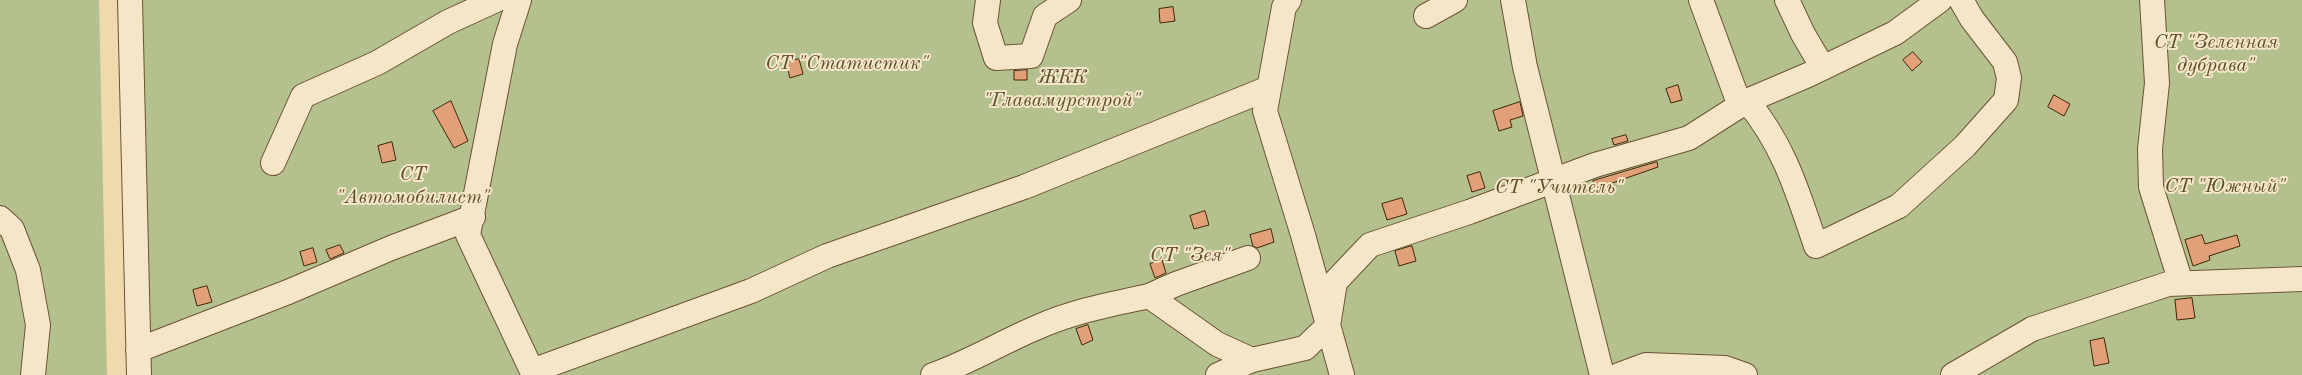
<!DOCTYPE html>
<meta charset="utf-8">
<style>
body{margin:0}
canvas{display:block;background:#efd9ad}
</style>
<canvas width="2302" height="375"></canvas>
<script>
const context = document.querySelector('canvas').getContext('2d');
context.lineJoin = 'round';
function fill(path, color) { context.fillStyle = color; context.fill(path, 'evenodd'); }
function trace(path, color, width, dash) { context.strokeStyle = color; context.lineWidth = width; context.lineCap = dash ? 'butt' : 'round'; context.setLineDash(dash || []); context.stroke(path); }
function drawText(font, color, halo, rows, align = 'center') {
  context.font = font + ' "Old Standard TT",serif'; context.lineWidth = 4; context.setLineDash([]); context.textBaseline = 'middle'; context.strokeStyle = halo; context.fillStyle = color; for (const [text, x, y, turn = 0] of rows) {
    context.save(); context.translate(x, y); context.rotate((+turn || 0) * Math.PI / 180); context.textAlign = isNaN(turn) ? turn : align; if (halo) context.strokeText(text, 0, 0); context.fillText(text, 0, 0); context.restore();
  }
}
fill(new Path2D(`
 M 0,0 L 99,0 L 107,375 L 0,375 Z
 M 139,0 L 2302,0 L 2302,375 L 147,375 Z`), '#b4c08e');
const building = new Path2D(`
 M 1173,7 L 1175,21 L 1160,23 L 1159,9 Z
 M 1913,52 L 1922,62 L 1912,71 L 1903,60 Z
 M 799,59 L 803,74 L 790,78 L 786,63 Z
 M 1027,70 L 1027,80 L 1014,80 L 1014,71 Z
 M 1678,85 L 1682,100 L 1671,103 L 1666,89 Z
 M 2054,95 L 2070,104 L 2064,116 L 2048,107 Z
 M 451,101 L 468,141 L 454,148 L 433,111 Z
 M 1520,102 L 1523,116 L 1510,120 L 1512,127 L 1499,131 L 1493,111 Z
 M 1626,135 L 1628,141 L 1614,145 L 1612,139 Z
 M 392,142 L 396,160 L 382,163 L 378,146 Z
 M 1657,162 L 1658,167 L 1595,189 L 1593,181 Z
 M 1480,172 L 1485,188 L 1472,192 L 1467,176 Z
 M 1402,198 L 1407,214 L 1387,220 L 1382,204 Z
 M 1205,211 L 1209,225 L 1194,229 L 1190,216 Z
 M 1271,229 L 1274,242 L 1257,248 L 1253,246 L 1250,235 Z
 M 2202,235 L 2205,244 L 2237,235 L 2240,246 L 2209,256 L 2210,260 L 2193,266 L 2185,240 Z
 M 340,245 L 344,253 L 330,259 L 326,250 Z
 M 1412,246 L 1416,261 L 1399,266 L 1395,251 Z
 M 313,248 L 317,262 L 304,266 L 300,252 Z
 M 1162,260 L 1166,273 L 1155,278 L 1150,264 Z
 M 207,286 L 212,302 L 197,306 L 193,290 Z
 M 2192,298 L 2195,318 L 2177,320 L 2175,300 Z
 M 1088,325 L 1093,340 L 1082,345 L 1076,329 Z
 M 2104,338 L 2109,363 L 2094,366 L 2090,341 Z`);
fill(building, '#e2a078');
trace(building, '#412809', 1);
const minor = new Path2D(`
 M 130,0 L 139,375
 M 519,0 L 505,44 L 468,235 L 532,371 L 751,291 L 827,256 L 1024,187 L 1269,88
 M 988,0 L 985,23 L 996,58 L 1031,56 L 1045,16 L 1069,0
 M 1289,0 L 1284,7 L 1265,111 L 1303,235 L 1342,375
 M 1513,0 L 1525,67 L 1602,375
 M 1701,0 L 1740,106
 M 1787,0 L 1803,34 L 1823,68
 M 2152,0 L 2157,83 L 2150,149 L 2151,187 L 2181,283
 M 1426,16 L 1455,0
 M 1747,101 C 1784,145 1798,193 1816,246 L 1899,206 L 1965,146 L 2006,100 L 2009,78 L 2005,62 L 1972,19 L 1961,0
 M 273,163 L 303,96 L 377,63 L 448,22 L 496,0
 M 0,218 L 12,229 L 28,270 L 38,325 L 33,375
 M 1149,296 L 1176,284 L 1248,258
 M 138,350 L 288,292 L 391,248 L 473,217
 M 933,375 C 970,362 1002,342 1038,327 C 1074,311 1112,304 1149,296 L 1217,344 L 1252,360 L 1305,348 L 1328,326 L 1335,282 L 1370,245 L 1469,212 L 1595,165 L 1689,138 L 1747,101 L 1808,75 L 1895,33 L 1940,0
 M 1218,375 L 1252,360
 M 1619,375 L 1646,365 L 1725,368 L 1745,375
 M 1953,375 L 2032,329 L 2168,284 L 2302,279`);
trace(minor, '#6c5432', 26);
trace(minor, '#f5e6ca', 24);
drawText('italic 20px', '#5e4e2a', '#f5e6ca', [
 ["СТ \"Зеленная",2216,43],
 ["дубрава\"",2216,66],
 ["СТ \"Статистик\"",847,64],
 ["ЖКК",1062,78],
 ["\"Главамурстрой\"",1062,101],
 ["СТ",413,175],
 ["\"Автомобилист\"",413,198],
 ["СТ \"Южный\"",2225,187],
 ["СТ \"Учитель\"",1559,188],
 ["СТ \"Зея\"",1190,256]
]);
</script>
